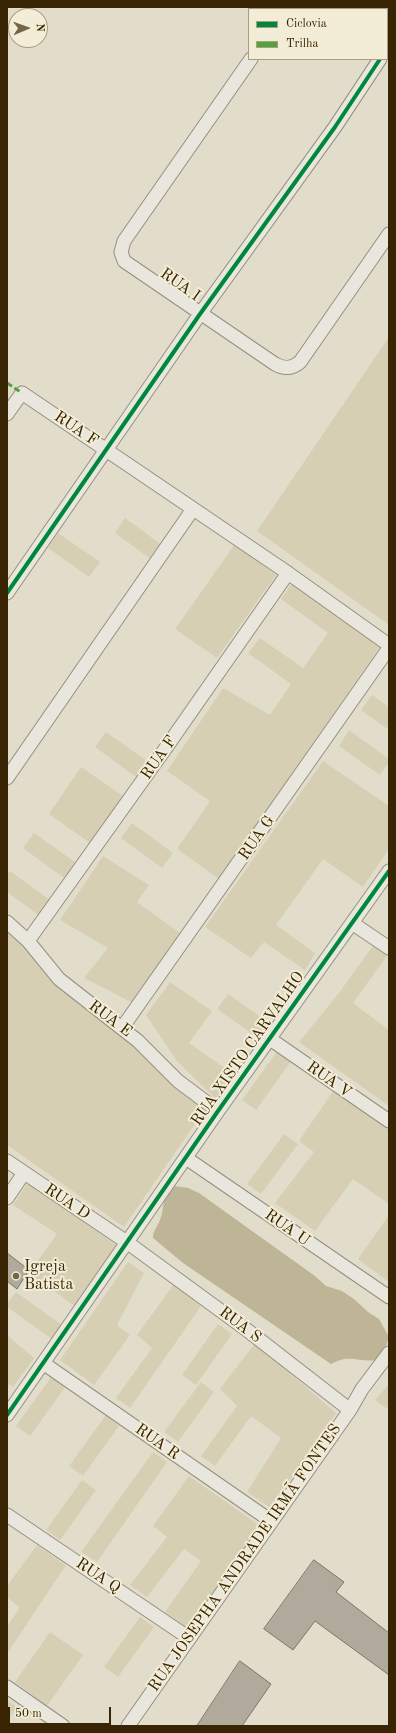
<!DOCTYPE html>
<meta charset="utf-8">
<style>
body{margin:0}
#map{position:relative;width:396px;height:1733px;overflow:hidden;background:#e2ddcb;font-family:"Old Standard TT",serif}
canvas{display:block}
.frame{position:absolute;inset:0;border:8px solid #392403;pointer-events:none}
.legend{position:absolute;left:248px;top:8px;width:140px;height:52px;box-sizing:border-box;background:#f3edd7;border:1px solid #a99d82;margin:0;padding:5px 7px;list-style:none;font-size:12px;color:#392403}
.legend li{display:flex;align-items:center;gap:8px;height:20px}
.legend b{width:20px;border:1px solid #a99d82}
.north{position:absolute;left:8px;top:8px;width:40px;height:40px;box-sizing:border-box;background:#f3edd7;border:1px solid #a99d82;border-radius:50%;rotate:88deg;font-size:11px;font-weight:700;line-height:16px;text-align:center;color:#392403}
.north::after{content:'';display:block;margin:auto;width:14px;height:18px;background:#746549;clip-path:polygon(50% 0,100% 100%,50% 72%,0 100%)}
.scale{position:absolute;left:8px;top:1707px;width:103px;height:18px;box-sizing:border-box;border:2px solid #392403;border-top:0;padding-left:5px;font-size:12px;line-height:14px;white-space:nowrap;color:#392403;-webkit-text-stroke:3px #f3edd7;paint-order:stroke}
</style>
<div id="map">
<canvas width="396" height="1733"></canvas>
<div class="frame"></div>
<ul class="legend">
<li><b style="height:5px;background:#00873e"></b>Ciclovia</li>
<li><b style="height:5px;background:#53a33d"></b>Trilha</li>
</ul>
<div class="north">N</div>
<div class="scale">50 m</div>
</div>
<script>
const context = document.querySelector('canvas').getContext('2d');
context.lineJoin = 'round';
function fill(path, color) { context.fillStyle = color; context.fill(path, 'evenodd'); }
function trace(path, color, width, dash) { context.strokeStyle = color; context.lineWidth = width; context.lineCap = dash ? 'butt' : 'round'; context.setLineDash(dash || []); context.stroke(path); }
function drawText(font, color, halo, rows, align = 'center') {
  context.font = font + ' "Old Standard TT",serif'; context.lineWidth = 4; context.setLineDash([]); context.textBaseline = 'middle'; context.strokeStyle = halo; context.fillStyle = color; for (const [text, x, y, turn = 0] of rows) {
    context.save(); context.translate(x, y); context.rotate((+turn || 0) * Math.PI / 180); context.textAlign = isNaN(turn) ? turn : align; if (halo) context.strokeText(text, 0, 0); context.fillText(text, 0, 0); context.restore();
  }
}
fill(new Path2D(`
 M 389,337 L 389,625 L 257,531 Z
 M 125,518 L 162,545 L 151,559 L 115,533 Z
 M 58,533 L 100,562 L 89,577 L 48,548 Z
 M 235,544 L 276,575 L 217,658 L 175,629 Z
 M 293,582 L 381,645 L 219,879 L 177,849 L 210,801 L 167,771 L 223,688 L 270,715 L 291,684 L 248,653 L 260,638 L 303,668 L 328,633 L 281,599 Z
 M 372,695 L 389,707 L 389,730 L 361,710 Z
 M 349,730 L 389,759 L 389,762 L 380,775 L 339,746 Z
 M 106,732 L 147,761 L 136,777 L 95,747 Z
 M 323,761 L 389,806 L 389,849 L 363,887 L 323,859 L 276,925 L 315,953 L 305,970 L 264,942 L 251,958 L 205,927 Z
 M 81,767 L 123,796 L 90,843 L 49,814 Z
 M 132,823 L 173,853 L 162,868 L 121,838 Z
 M 34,833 L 75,862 L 64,878 L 23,848 Z
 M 103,856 L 149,885 L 137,902 L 180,933 L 133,1003 L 84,978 L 108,948 L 60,920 Z
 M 10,871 L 51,901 L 40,916 L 7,892 L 7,875 Z
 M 7,925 L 59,979 L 208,1105 L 124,1227 L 7,1145 Z
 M 375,943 L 389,953 L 353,1003 L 389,1030 L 389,1106 L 299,1042 L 339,993 Z
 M 170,982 L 212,1011 L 189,1043 L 232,1073 L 217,1100 L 177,1061 L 146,1015 Z
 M 228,994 L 269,1023 L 258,1038 L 217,1009 Z
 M 278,1050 L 292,1060 L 256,1110 L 242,1100 Z
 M 335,1088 L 389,1127 L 389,1204 L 353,1179 L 315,1231 L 275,1203 L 314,1152 L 299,1141 Z
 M 284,1134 L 298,1144 L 261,1194 L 247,1184 Z
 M 28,1182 L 116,1245 L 76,1307 L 29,1273 L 57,1234 L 13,1205 Z
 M 389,1215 L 389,1282 L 358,1259 Z
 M 128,1262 L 144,1273 L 117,1325 L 130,1335 L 94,1385 L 60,1360 Z
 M 174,1284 L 201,1306 L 130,1408 L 116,1398 L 152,1348 L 137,1335 Z
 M 16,1292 L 62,1325 L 52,1339 L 7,1307 L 7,1304 Z
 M 218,1324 L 232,1334 L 196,1385 L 182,1375 Z
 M 7,1335 L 34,1358 L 13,1387 L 7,1383 Z
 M 255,1343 L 336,1413 L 271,1508 L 247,1492 L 281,1438 L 251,1416 L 215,1466 L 201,1456 L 237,1406 L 220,1389 Z
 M 52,1376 L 66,1386 L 30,1436 L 16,1426 Z
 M 201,1382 L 214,1392 L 178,1442 L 164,1432 Z
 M 389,1384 L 389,1410 L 375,1400 Z
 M 106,1415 L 119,1426 L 83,1476 L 69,1466 Z
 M 153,1452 L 167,1462 L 97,1562 L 81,1552 Z
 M 189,1476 L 259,1525 L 189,1629 L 165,1612 L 201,1561 L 184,1549 L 147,1597 L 130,1585 L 167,1537 L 153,1526 Z
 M 82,1480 L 96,1490 L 60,1540 L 46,1530 Z
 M 37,1545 L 66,1565 L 7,1654 L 7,1626 L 20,1608 L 7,1597 L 7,1586 Z
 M 140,1617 L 154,1627 L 118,1677 L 104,1667 Z
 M 50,1632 L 83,1655 L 47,1706 L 15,1682 Z
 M 7,1700 L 16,1707 L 7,1722 Z`), '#d7cfb4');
fill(new Path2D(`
 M 175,1186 L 188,1188 L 199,1193 L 315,1276 L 326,1286 L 342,1291 L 354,1299 L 368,1312 L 379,1319 L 389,1337 L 384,1352 L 377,1360 C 358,1363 351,1353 331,1364 L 183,1263 L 153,1238 C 153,1230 157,1228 160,1220 C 166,1205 159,1201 175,1186 Z`), '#beb496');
const building = new Path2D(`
 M 7,1253 L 29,1270 L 17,1289 L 7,1281 Z
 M 314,1560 L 344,1582 L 336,1592 L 389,1633 L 389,1675 L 315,1621 L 293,1650 L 264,1629 Z
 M 240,1661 L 271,1684 L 242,1726 L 197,1726 Z`);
fill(building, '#afaa9c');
trace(building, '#7b7567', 1);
const minor = new Path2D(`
 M 286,9 L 288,7
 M 387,48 L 389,45
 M 251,59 L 124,241 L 121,252 L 124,261 L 275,364 C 284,369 292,369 300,362 L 389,234
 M 7,414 L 22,393 L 288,573 L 389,645
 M 7,593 L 200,314 L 335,127 L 380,59
 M 7,778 L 193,509
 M 7,922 L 28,941 L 59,979 L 138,1041 L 178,1081 L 218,1111
 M 352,923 L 389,948
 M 28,941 L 163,752 L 288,573
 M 122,1028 L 389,648
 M 270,1039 L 389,1121
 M 186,1158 L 389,1297
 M 7,1161 L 128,1243 L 247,1330 L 350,1410
 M 7,1198 L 24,1173
 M 43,1363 L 271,1521
 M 7,1415 L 218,1111 L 389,871
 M 7,1515 L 189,1638
 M 7,1687 L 63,1726
 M 128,1726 L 350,1410 L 362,1389 L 389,1353`);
trace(minor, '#948f80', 15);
trace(minor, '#e9e6dd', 13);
trace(new Path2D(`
 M 7,383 L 22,393`), '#53a33d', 3, [6, 3]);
trace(new Path2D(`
 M 7,593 L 200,314 L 335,127 L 380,59
 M 7,1415 L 218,1111 L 389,871`), '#00873e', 4);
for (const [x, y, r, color] of [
 [16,1276,4,"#746549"]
]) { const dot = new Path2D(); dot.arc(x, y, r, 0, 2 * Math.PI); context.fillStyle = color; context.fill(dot); trace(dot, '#f3edd7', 1.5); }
drawText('16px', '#392403', '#f3edd7', [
 ["RUA I",180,285,35],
 ["RUA F",76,429,34],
 ["RUA F",159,758,-55],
 ["RUA G",257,838,-55],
 ["RUA E",110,1019,37],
 ["RUA XISTO CARVALHO",248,1049,-55],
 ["RUA V",329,1080,35],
 ["RUA D",67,1202,34],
 ["RUA U",287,1228,35],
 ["RUA S",240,1325,37],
 ["RUA R",157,1442,35],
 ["RUA JOSEPHA ANDRADE IRMÃ FONTES",245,1558,-55],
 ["RUA Q",98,1576,34]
]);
drawText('16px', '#392403', '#f3edd7', [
 ["Igreja",24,1267],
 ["Batista",24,1285]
], 'left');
</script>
